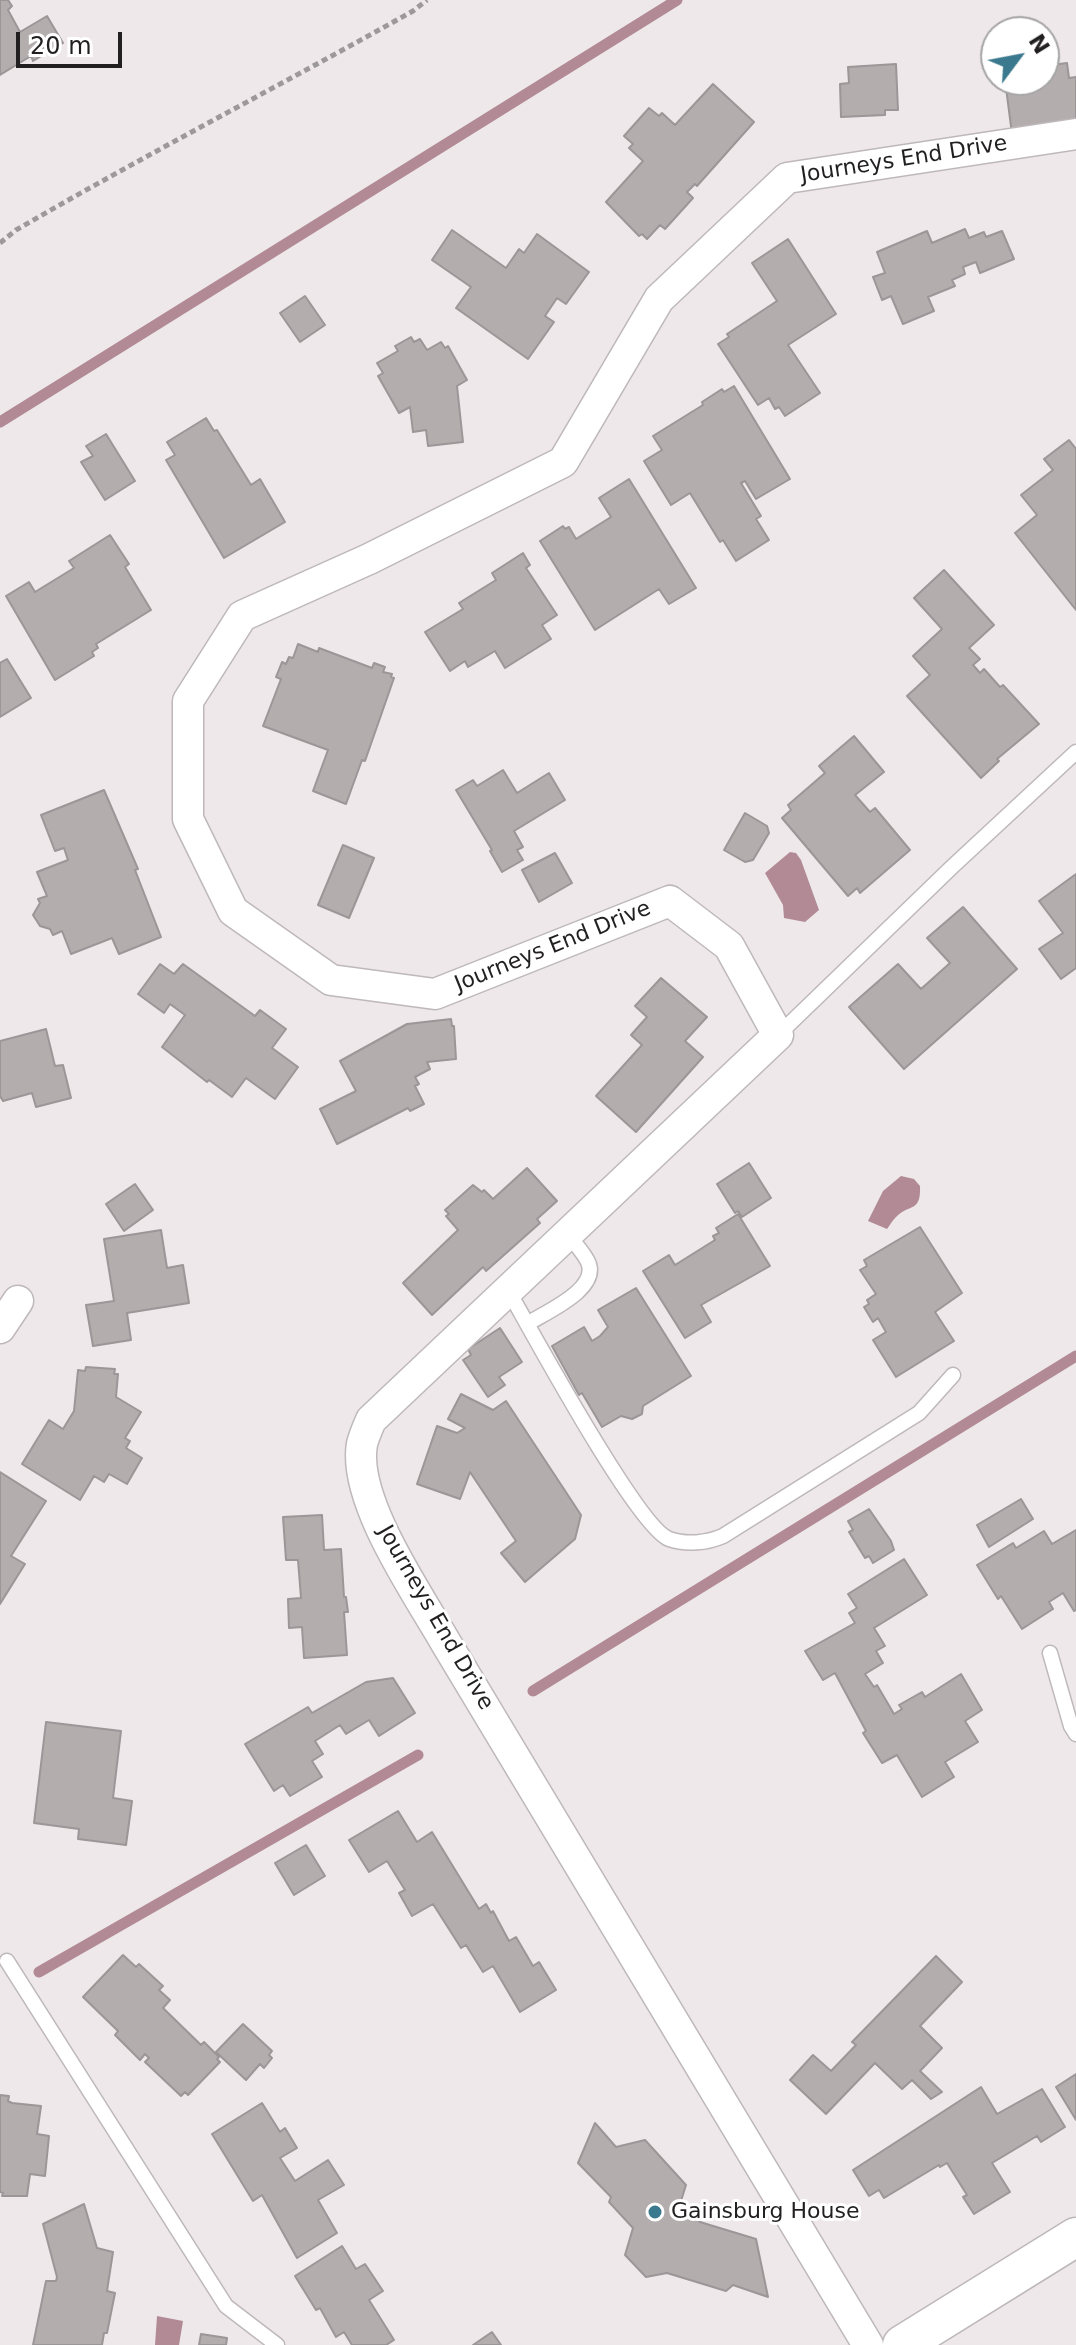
<!DOCTYPE html>
<style>
body{margin:0}
#map{position:relative;width:1076px;height:2345px;overflow:hidden;background:#eee8ea;font-family:"DejaVu Sans",sans-serif}
canvas{display:block}
.north{position:absolute;left:980px;top:16px;width:80px;height:80px;box-sizing:border-box;background:#fff;border:2px solid #a6a5a6;border-radius:50%;rotate:58deg;font-size:22px;font-weight:700;line-height:32px;text-align:center;color:#211f20}
.north::after{content:'';display:block;margin:auto;width:28px;height:36px;background:#3b798e;clip-path:polygon(50% 0,100% 100%,50% 72%,0 100%)}
.scale{position:absolute;left:16px;top:32px;width:106px;height:36px;box-sizing:border-box;border:4px solid #211f20;border-top:0;padding-left:10px;font-size:24px;line-height:28px;white-space:nowrap;color:#211f20;-webkit-text-stroke:6px #fff;paint-order:stroke}
</style>
<div id="map">
<canvas width="1076" height="2345"></canvas>
<div class="north">N</div>
<div class="scale">20 m</div>
</div>
<script>
const context = document.querySelector('canvas').getContext('2d');
context.lineJoin = 'round';
function fill(path, color) { context.fillStyle = color; context.fill(path, 'evenodd'); }
function trace(path, color, width, dash) { context.strokeStyle = color; context.lineWidth = width; context.lineCap = dash ? 'butt' : 'round'; context.setLineDash(dash || []); context.stroke(path); }
function drawText(font, color, halo, rows, align = 'center') {
  context.font = font + ' "DejaVu Sans",sans-serif'; context.lineWidth = 6; context.setLineDash([]); context.textBaseline = 'middle'; context.strokeStyle = halo; context.fillStyle = color; for (const [text, x, y, turn = 0] of rows) {
    context.save(); context.translate(x, y); context.rotate((+turn || 0) * Math.PI / 180); context.textAlign = isNaN(turn) ? turn : align; if (halo) context.strokeText(text, 0, 0); context.fillText(text, 0, 0); context.restore();
  }
}
fill(new Path2D(`
 M 790,852 L 796,853 L 801,860 L 819,910 L 805,922 L 784,918 L 783,905 L 765,873 Z
 M 901,1176 L 914,1179 L 920,1186 C 921,1213 910,1203 896,1217 C 892,1221 890,1225 887,1229 L 868,1221 L 883,1191 Z
 M 157,2316 L 183,2321 L 179,2345 L 155,2345 Z`), '#b18a96');
trace(new Path2D(`
 M 0,422 L 677,0
 M 533,1691 L 1076,1356
 M 39,1972 L 418,1755`), '#b18a96', 11);
const building = new Path2D(`
 M 0,0 L 8,0 L 12,6 L 8,10 L 20,32 L 47,16 L 63,43 L 33,61 L 31,56 L 0,75 Z
 M 1067,63 L 1069,78 L 1076,77 L 1076,125 L 1012,134 L 1005,80 L 1044,80 L 1044,66 Z
 M 896,64 L 898,110 L 885,110 L 885,115 L 841,117 L 840,84 L 849,83 L 848,67 Z
 M 713,84 L 754,122 L 697,186 L 695,184 L 687,192 L 693,198 L 665,229 L 660,225 L 647,239 L 642,234 L 639,236 L 606,202 L 643,161 L 629,148 L 633,144 L 624,136 L 649,108 L 659,116 L 662,113 L 675,125 Z
 M 965,229 L 969,238 L 984,232 L 986,237 L 1002,231 L 1014,259 L 980,273 L 976,262 L 963,267 L 965,274 L 952,280 L 955,286 L 928,297 L 934,311 L 903,324 L 891,296 L 882,300 L 873,277 L 885,273 L 877,252 L 927,231 L 932,243 Z
 M 452,230 L 506,268 L 519,249 L 524,253 L 537,234 L 589,272 L 566,304 L 557,298 L 545,316 L 554,322 L 528,359 L 456,308 L 471,287 L 432,260 Z
 M 788,239 L 836,314 L 788,345 L 820,393 L 785,416 L 779,407 L 775,409 L 769,398 L 758,405 L 718,344 L 729,337 L 727,334 L 777,301 L 752,263 Z
 M 305,296 L 325,325 L 300,342 L 280,313 Z
 M 411,337 L 414,342 L 420,339 L 427,350 L 441,342 L 445,348 L 448,346 L 467,380 L 457,386 L 463,442 L 428,446 L 426,430 L 413,432 L 410,407 L 399,413 L 378,376 L 383,373 L 377,363 L 398,351 L 395,346 Z
 M 734,386 L 790,479 L 756,499 L 745,481 L 741,483 L 761,516 L 756,519 L 769,540 L 736,561 L 723,540 L 720,542 L 690,493 L 671,505 L 644,461 L 662,450 L 653,436 L 703,405 L 702,402 L 722,389 L 724,392 Z
 M 206,418 L 214,431 L 217,430 L 251,485 L 260,479 L 285,522 L 224,558 L 166,460 L 175,455 L 167,442 Z
 M 106,434 L 135,481 L 105,500 L 81,462 L 93,456 L 86,446 Z
 M 1069,440 L 1076,449 L 1076,610 L 1015,533 L 1037,515 L 1021,495 L 1053,470 L 1044,459 Z
 M 629,479 L 696,588 L 669,604 L 659,589 L 595,630 L 540,541 L 563,526 L 565,529 L 569,527 L 576,539 L 611,517 L 599,498 Z
 M 110,535 L 129,564 L 125,567 L 151,610 L 96,644 L 98,648 L 92,652 L 94,656 L 55,680 L 6,596 L 29,582 L 35,592 L 74,568 L 69,561 Z
 M 523,553 L 530,565 L 526,568 L 557,615 L 542,625 L 551,639 L 505,668 L 495,651 L 468,667 L 465,661 L 450,671 L 425,632 L 463,609 L 459,603 L 496,580 L 492,573 Z
 M 944,570 L 994,625 L 969,648 L 980,659 L 973,665 L 980,673 L 984,669 L 1000,687 L 1003,685 L 1039,724 L 997,759 L 999,761 L 981,778 L 907,696 L 930,675 L 913,656 L 942,629 L 914,598 Z
 M 298,644 L 318,652 L 319,648 L 372,668 L 374,663 L 385,667 L 383,672 L 392,674 L 391,677 L 394,678 L 365,761 L 362,760 L 346,804 L 313,791 L 328,750 L 263,726 L 281,679 L 276,677 L 282,662 L 286,664 L 289,657 L 293,658 Z
 M 7,659 L 31,698 L 0,717 L 0,663 Z
 M 854,736 L 884,772 L 855,795 L 870,812 L 875,808 L 910,850 L 860,893 L 857,888 L 848,896 L 782,818 L 791,810 L 788,805 L 825,773 L 819,766 Z
 M 503,770 L 517,793 L 549,773 L 565,800 L 514,831 L 523,847 L 517,850 L 523,860 L 502,872 L 490,851 L 492,850 L 456,790 L 473,780 L 477,786 Z
 M 104,790 L 138,869 L 135,870 L 161,937 L 119,954 L 112,938 L 71,954 L 62,931 L 53,935 L 50,929 L 40,926 L 33,915 L 40,903 L 38,899 L 47,896 L 37,872 L 68,860 L 64,848 L 55,851 L 41,815 Z
 M 745,813 L 767,826 L 769,833 L 753,860 L 745,862 L 724,850 Z
 M 343,845 L 374,858 L 349,918 L 318,905 Z
 M 555,853 L 572,883 L 539,902 L 522,870 Z
 M 1076,874 L 1076,968 L 1061,979 L 1039,949 L 1063,933 L 1039,901 Z
 M 963,907 L 1017,969 L 904,1069 L 849,1007 L 898,964 L 921,989 L 950,963 L 927,938 Z
 M 160,964 L 174,974 L 183,964 L 255,1016 L 260,1010 L 286,1029 L 272,1048 L 298,1067 L 275,1099 L 246,1078 L 232,1097 L 209,1080 L 207,1082 L 162,1047 L 185,1015 L 170,1004 L 164,1013 L 138,994 Z
 M 661,978 L 707,1017 L 685,1041 L 703,1057 L 636,1132 L 596,1096 L 642,1045 L 631,1035 L 647,1017 L 635,1006 Z
 M 451,1019 L 452,1026 L 454,1026 L 456,1059 L 427,1062 L 430,1069 L 415,1077 L 419,1084 L 415,1086 L 424,1104 L 410,1111 L 408,1108 L 337,1144 L 320,1109 L 356,1091 L 340,1061 L 407,1024 Z
 M 46,1029 L 55,1066 L 63,1065 L 71,1098 L 36,1107 L 32,1093 L 3,1101 L 0,1096 L 0,1041 Z
 M 749,1163 L 771,1198 L 742,1217 L 738,1211 L 735,1213 L 717,1184 Z
 M 527,1168 L 557,1201 L 537,1219 L 540,1223 L 486,1271 L 483,1267 L 432,1315 L 403,1283 L 458,1230 L 446,1216 L 449,1214 L 445,1210 L 473,1185 L 482,1192 L 484,1190 L 493,1199 Z
 M 135,1184 L 153,1210 L 124,1231 L 106,1204 Z
 M 738,1214 L 770,1266 L 701,1305 L 711,1322 L 685,1338 L 643,1271 L 669,1255 L 675,1265 L 715,1240 L 713,1236 L 719,1233 L 716,1228 Z
 M 920,1227 L 962,1293 L 935,1312 L 954,1341 L 896,1377 L 873,1340 L 886,1332 L 878,1318 L 873,1322 L 864,1307 L 869,1304 L 867,1300 L 876,1294 L 860,1270 L 867,1266 L 864,1260 Z
 M 161,1230 L 167,1268 L 183,1265 L 189,1303 L 127,1313 L 131,1340 L 93,1346 L 86,1305 L 114,1301 L 104,1239 Z
 M 636,1288 L 691,1376 L 643,1406 L 642,1414 L 632,1419 L 621,1416 L 602,1427 L 582,1393 L 579,1395 L 552,1346 L 584,1327 L 592,1341 L 600,1336 L 608,1327 L 598,1310 Z
 M 500,1328 L 522,1362 L 499,1377 L 505,1385 L 488,1397 L 463,1360 L 471,1355 L 468,1349 Z
 M 86,1367 L 115,1369 L 114,1374 L 118,1374 L 116,1397 L 141,1412 L 125,1438 L 130,1441 L 126,1448 L 142,1458 L 127,1484 L 109,1474 L 104,1482 L 94,1476 L 80,1500 L 22,1464 L 49,1420 L 63,1429 L 74,1411 L 78,1370 L 85,1371 Z
 M 461,1394 L 493,1410 L 506,1401 L 581,1515 L 575,1539 L 525,1582 L 501,1553 L 516,1541 L 470,1472 L 460,1499 L 417,1484 L 437,1426 L 457,1433 L 465,1428 L 448,1419 Z
 M 0,1472 L 46,1501 L 11,1556 L 25,1564 L 0,1604 Z
 M 1021,1499 L 1033,1519 L 989,1547 L 977,1525 Z
 M 869,1509 L 891,1541 L 894,1550 L 873,1563 L 869,1556 L 865,1558 L 849,1532 L 853,1530 L 848,1521 Z
 M 322,1515 L 324,1550 L 341,1549 L 344,1597 L 346,1597 L 348,1612 L 344,1612 L 347,1655 L 304,1658 L 302,1627 L 289,1628 L 288,1599 L 301,1598 L 298,1560 L 286,1560 L 283,1517 Z
 M 1076,1530 L 1076,1610 L 1074,1611 L 1063,1593 L 1049,1602 L 1053,1609 L 1022,1629 L 1001,1596 L 998,1599 L 977,1565 L 1013,1543 L 1016,1548 L 1044,1531 L 1052,1544 Z
 M 904,1559 L 927,1595 L 874,1628 L 885,1646 L 876,1651 L 883,1663 L 865,1674 L 874,1687 L 877,1685 L 894,1714 L 902,1709 L 899,1705 L 922,1692 L 925,1697 L 961,1674 L 982,1710 L 965,1721 L 978,1742 L 945,1762 L 954,1777 L 922,1797 L 897,1755 L 882,1763 L 863,1733 L 866,1731 L 835,1673 L 823,1680 L 805,1651 L 855,1623 L 849,1613 L 857,1608 L 848,1594 Z
 M 393,1678 L 415,1713 L 379,1736 L 369,1720 L 346,1734 L 340,1725 L 315,1741 L 323,1754 L 312,1761 L 322,1777 L 290,1796 L 283,1785 L 274,1791 L 245,1744 L 308,1707 L 312,1713 L 366,1682 Z
 M 46,1722 L 121,1731 L 113,1798 L 132,1801 L 126,1845 L 78,1839 L 79,1829 L 34,1823 Z
 M 398,1811 L 417,1842 L 432,1832 L 479,1909 L 486,1904 L 491,1913 L 493,1911 L 509,1941 L 516,1937 L 533,1966 L 539,1962 L 556,1990 L 520,2012 L 493,1966 L 483,1972 L 466,1945 L 461,1948 L 433,1904 L 412,1916 L 399,1893 L 405,1890 L 387,1861 L 369,1872 L 349,1840 Z
 M 306,1845 L 325,1876 L 294,1895 L 275,1863 Z
 M 123,1955 L 136,1967 L 139,1964 L 163,1986 L 159,1990 L 170,2000 L 163,2008 L 201,2045 L 204,2042 L 219,2057 L 217,2059 L 220,2062 L 188,2095 L 185,2092 L 181,2096 L 145,2062 L 149,2058 L 145,2054 L 140,2060 L 115,2035 L 118,2031 L 83,1997 Z
 M 936,1956 L 962,1982 L 920,2026 L 942,2048 L 920,2071 L 942,2092 L 931,2099 L 912,2080 L 902,2089 L 875,2063 L 826,2114 L 790,2080 L 813,2055 L 831,2071 L 856,2045 L 852,2042 Z
 M 243,2024 L 272,2051 L 269,2055 L 272,2058 L 264,2068 L 260,2064 L 246,2080 L 216,2052 Z
 M 1076,2074 L 1076,2120 L 1056,2087 Z
 M 981,2087 L 997,2114 L 1042,2089 L 1065,2127 L 1041,2142 L 1037,2136 L 992,2163 L 1010,2192 L 974,2214 L 963,2197 L 967,2195 L 947,2163 L 940,2167 L 939,2165 L 884,2198 L 879,2190 L 869,2196 L 853,2170 Z
 M 0,2095 L 9,2096 L 8,2101 L 12,2103 L 41,2106 L 37,2134 L 49,2136 L 45,2176 L 30,2174 L 27,2196 L 2,2196 L 3,2193 L 0,2192 Z
 M 262,2103 L 280,2132 L 285,2128 L 297,2148 L 280,2158 L 295,2181 L 328,2160 L 344,2185 L 318,2200 L 337,2233 L 297,2258 L 262,2195 L 253,2201 L 212,2134 Z
 M 595,2123 L 616,2147 L 645,2140 L 686,2185 L 681,2201 L 700,2222 L 756,2239 L 768,2297 L 733,2285 L 726,2291 L 667,2273 L 646,2277 L 625,2255 L 633,2228 L 609,2202 L 611,2197 L 578,2163 Z
 M 84,2204 L 97,2248 L 113,2252 L 107,2291 L 115,2293 L 107,2333 L 104,2333 L 102,2345 L 33,2345 L 46,2281 L 56,2281 L 57,2277 L 43,2224 Z
 M 342,2246 L 356,2269 L 365,2264 L 383,2291 L 369,2300 L 394,2340 L 386,2345 L 352,2345 L 344,2332 L 336,2337 L 320,2308 L 316,2310 L 295,2276 Z
 M 492,2332 L 501,2345 L 473,2345 Z
 M 201,2334 L 227,2338 L 226,2345 L 199,2345 Z`);
fill(building, '#b3adae');
trace(building, '#9b9697', 2);
const service = new Path2D(`
 M 778,1035 L 953,866 L 1076,752
 M 508,1290 C 531,1330 637,1527 669,1539 C 686,1545 707,1543 723,1536 L 919,1413 L 953,1375
 M 527,1324 C 546,1312 603,1288 587,1260 C 582,1251 574,1242 567,1234
 M 1050,1653 L 1071,1726 L 1076,1734
 M 7,1961 L 226,2306 L 277,2345`);
const minor = new Path2D(`
 M 0,1328 L 18,1301
 M 868,2345 L 446,1643 C 418,1594 352,1500 362,1444 C 364,1436 368,1427 371,1420 L 778,1035 L 729,946 L 670,901 L 435,994 L 331,980 L 233,911 L 188,819 L 188,701 L 242,616 L 369,559 L 563,462 L 659,299 L 787,178 L 1076,134`);
const tertiary = new Path2D(`
 M 902,2345 L 1076,2237`);
trace(service, '#beb8ba', 17);
trace(minor, '#beb8ba', 33);
trace(tertiary, '#beb8ba', 41);
trace(new Path2D(`
 M 0,243 L 16,230 C 147,154 281,85 413,11 L 427,0`), '#9d999a', 5, [6, 4]);
trace(service, '#fff', 14);
trace(minor, '#fff', 30);
trace(tertiary, '#fff', 38);
for (const [x, y, r, color] of [
 [655,2212,8,"#3b798e"]
]) { const dot = new Path2D(); dot.arc(x, y, r, 0, 2 * Math.PI); context.fillStyle = color; context.fill(dot); trace(dot, '#fff', 3); }
drawText('22px', '#211f20', '#fff', [
 ["Journeys End Drive",904,160,-9],
 ["Journeys End Drive",553,947,-22],
 ["Journeys End Drive",435,1618,60]
]);
drawText('22px', '#211f20', '#fff', [
 ["Gainsburg House",671,2212]
], 'left');
</script>
